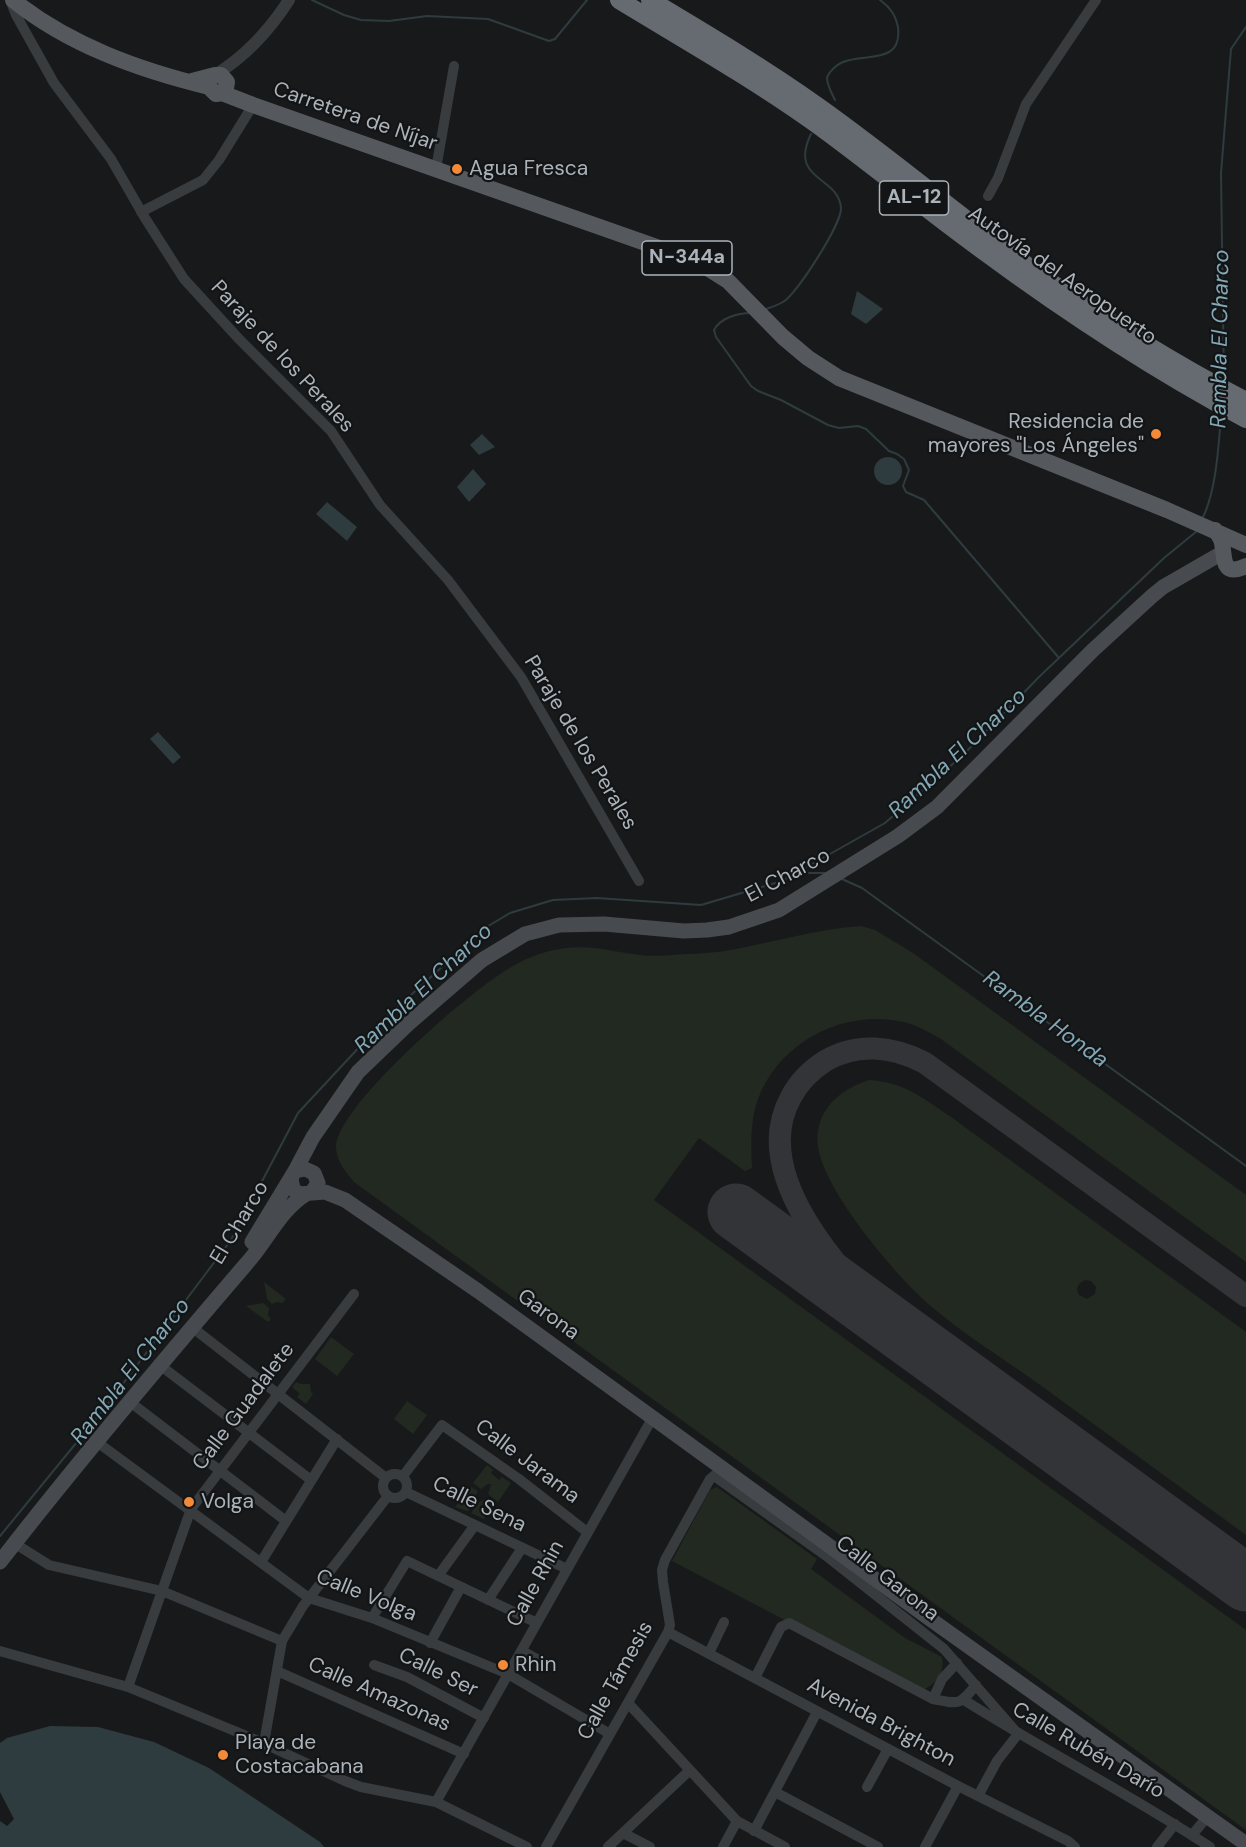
<!DOCTYPE html>
<meta charset="utf-8">
<style>
body{margin:0}
canvas{display:block;background:#18191a}
</style>
<canvas width="1246" height="1847"></canvas>
<script>
const context = document.querySelector('canvas').getContext('2d');
context.lineJoin = 'round';
function fill(path, color) { context.fillStyle = color; context.fill(path, 'evenodd'); }
function trace(path, color, width, dash) { context.strokeStyle = color; context.lineWidth = width; context.lineCap = dash ? 'butt' : 'round'; context.setLineDash(dash || []); context.stroke(path); }
function drawText(font, color, halo, rows, align = 'center') {
  context.font = font + ' "DM Sans",sans-serif'; context.lineWidth = 4.5; context.setLineDash([]); context.textBaseline = 'middle'; context.strokeStyle = halo; context.fillStyle = color; for (const [text, x, y, turn = 0] of rows) {
    context.save(); context.translate(x, y); context.rotate((+turn || 0) * Math.PI / 180); context.textAlign = isNaN(turn) ? turn : align; if (halo) context.strokeText(text, 0, 0); context.fillText(text, 0, 0); context.restore();
  }
}
fill(new Path2D(`
 M 861,926 L 875,930 L 913,953 L 1246,1195 L 1246,1262 L 941,1039 C 930,1033 920,1027 908,1023 C 847,1007 780,1040 758,1099 C 750,1121 751,1145 752,1168 L 745,1171 L 699,1138 L 654,1200 L 1246,1630 L 1246,1830 L 354,1182 C 346,1172 336,1161 336,1147 C 338,1106 458,1003 493,979 C 508,968 527,957 546,952 C 585,942 602,950 640,955 C 655,957 670,955 686,954 C 701,953 716,953 731,950 C 774,942 817,929 861,926 Z
 M 869,1080 C 904,1082 923,1098 951,1117 L 1246,1332 L 1246,1535 C 1176,1484 1106,1433 1036,1382 C 1002,1358 965,1335 932,1307 C 898,1279 823,1190 818,1146 C 814,1112 838,1090 869,1080 ZM 1085,1280 L 1091,1281 L 1096,1287 L 1095,1294 L 1087,1299 L 1079,1295 C 1075,1289 1078,1283 1085,1280 Z
 M 264,1282 L 286,1299 L 282,1303 L 277,1302 L 272,1304 L 267,1299 Z
 M 263,1303 L 269,1308 L 268,1315 L 271,1319 L 268,1322 L 246,1306 Z
 M 331,1337 L 354,1354 L 337,1376 L 315,1359 Z
 M 296,1382 L 301,1384 L 310,1384 L 311,1392 L 313,1394 L 306,1404 L 297,1397 L 300,1394 L 292,1387 Z
 M 407,1401 L 427,1415 L 413,1434 L 394,1419 Z
 M 487,1465 L 493,1470 L 491,1473 L 499,1480 L 502,1477 L 511,1483 L 498,1502 L 488,1494 L 491,1484 L 488,1484 L 481,1489 L 473,1483 Z
 M 471,1487 L 478,1491 L 474,1499 L 475,1502 L 468,1511 L 455,1507 Z
 M 717,1487 L 817,1559 L 811,1569 L 905,1638 L 942,1657 C 945,1673 937,1683 923,1690 L 911,1686 L 672,1561 L 710,1490 Z
 M 486,1498 L 496,1505 L 484,1519 L 471,1513 L 478,1503 Z`), '#212920');
fill(new Path2D(`
 M 857,291 L 883,309 L 866,324 L 851,314 Z
 M 482,434 L 495,447 L 479,455 L 470,445 Z
 M874 471a14 14 0 1 1 28 0a14 14 0 1 1-28 0Z
 M 473,469 L 486,484 L 469,502 L 457,487 Z
 M 327,502 L 357,527 L 347,541 L 316,514 Z
 M 158,732 L 181,757 L 173,764 L 150,739 Z
 M 50,1726 L 98,1727 L 154,1742 L 209,1768 L 320,1842 L 324,1847 L 0,1847 L 0,1821 L 7,1826 L 14,1819 L 0,1792 L 0,1743 L 7,1738 Z`), '#2e3b3f');
trace(new Path2D(`
 M 312,0 L 344,15 L 361,20 L 389,21 L 427,16 L 488,19 L 549,41 L 555,39 L 587,0
 M 835,100 C 832,94 827,85 827,78 C 828,73 832,70 835,67 C 855,49 903,70 898,27 C 896,15 890,7 880,0
 M 766,309 C 772,307 778,305 783,302 C 797,294 842,223 841,208 C 839,176 788,181 811,134
 M 751,313 C 738,313 720,318 714,330 L 716,337 L 751,386 L 758,391 L 781,400 L 828,425 L 839,428 L 858,426 L 866,429 L 889,451 L 897,454 L 904,459 L 909,470 L 903,486 L 906,492 L 924,500 L 1059,658
 M 1224,382 L 1221,173 L 1231,49 L 1246,27
 M 1203,517 C 1216,491 1219,444 1221,414
 M 798,873 L 825,873
 M 842,879 L 862,888 L 1246,1166
 M 0,1536 L 104,1409 L 231,1240 L 298,1113 L 390,1014 L 485,928 L 510,913 L 553,900 L 597,898 L 701,905 L 782,881 L 885,823 L 963,755 L 1040,676 L 1164,558 L 1197,531`), '#2e3b3f', 2);
trace(new Path2D(`
 M 894,1327 C 843,1274 747,1176 791,1097 C 799,1082 811,1070 825,1061 C 857,1042 893,1046 925,1063 L 1246,1296`), '#323437', 22);
trace(new Path2D(`
 M 736,1212 L 1246,1583`), '#323437', 57);
trace(new Path2D(`
 M 10,0 L 16,15 L 54,83 L 111,159 L 145,218 L 184,279 L 239,339 L 331,431 L 380,505 L 448,580 L 521,677 L 639,881
 M 436,169 L 454,66
 M 988,196 L 998,178 L 1026,104 L 1096,0
 M 141,212 L 203,180 L 219,160 L 253,105
 M 193,1328 L 386,1478
 M 161,1366 L 311,1480
 M 130,1402 L 286,1521
 M 97,1442 L 309,1598 L 372,1618 L 508,1674 L 610,1734
 M383 1486a12 12 0 1 1 24 0a12 12 0 1 1-24 0Z
 M 403,1476 L 442,1425 L 519,1479 L 587,1532
 M 714,1476 L 829,1558 L 944,1649 L 1018,1734
 M 406,1492 L 567,1569
 M 14,1543 L 49,1565 L 162,1591 L 282,1641
 M 261,1562 L 337,1439
 M 438,1576 L 475,1525
 M 488,1600 L 522,1548
 M 372,1618 L 407,1561 L 537,1623
 M 668,1632 L 958,1786 L 1068,1841 L 1075,1847
 M 430,1643 L 461,1587
 M 0,1651 L 128,1687 L 254,1739 L 345,1781 L 361,1787 L 436,1802 L 527,1847
 M 522,1651 L 544,1663
 M 709,1653 L 724,1622
 M 374,1665 L 407,1677 L 484,1718
 M 277,1671 L 464,1754
 M 755,1678 L 781,1627 L 789,1623 L 933,1699 C 959,1704 959,1706 976,1685
 M 128,1687 L 191,1509 L 354,1294
 M 933,1699 L 942,1679 L 957,1663
 M 964,1700 C 1045,1751 1130,1794 1210,1847
 M 628,1703 L 737,1821 L 785,1847
 M 264,1743 L 282,1641 L 303,1606 L 388,1496
 M 867,1787 L 888,1749
 M 775,1792 L 878,1847
 M 978,1796 L 997,1761 L 1018,1734
 M 436,1802 L 653,1417
 M 754,1831 L 817,1712
 M 623,1833 L 650,1847
 M 1192,1835 L 1208,1816
 M 546,1847 L 668,1632 L 670,1625 L 663,1582 L 662,1570 L 665,1560 L 710,1479 L 723,1468
 M 608,1847 L 690,1770
 M 723,1847 L 737,1821
 M 925,1847 L 958,1786
 M 1157,1847 L 1175,1824`), '#393c3f', 10);
trace(new Path2D(`
 M 215,75 C 246,56 269,31 289,0`), '#393c3f', 12);
trace(new Path2D(`
 M 295,1171 L 313,1137 L 358,1072 L 408,1024 L 482,960 L 525,934 L 559,925 L 604,924 L 684,931 L 707,930 L 729,927 L 779,910 L 898,836 L 937,807 L 1092,651 L 1152,596 L 1163,587 L 1222,553
 M 291,1179 L 293,1189 L 299,1194 L 325,1192 L 345,1200 L 478,1291 L 930,1619 L 1246,1844
 M 252,1242 L 295,1171 L 305,1169 L 314,1173 L 318,1183 L 312,1192
 M 0,1562 C 79,1460 163,1361 247,1263 C 267,1241 280,1210 306,1194`), '#474b4f', 15);
trace(new Path2D(`
 M 13,0 C 69,45 139,70 209,87 L 216,94 L 222,93 L 253,105 L 688,258 L 709,269 L 728,281 L 783,337 L 808,358 L 839,378 L 1167,510 L 1246,545
 M 192,81 L 215,75 L 221,75 L 227,82 L 226,88 L 222,93
 M 1215,530 C 1218,534 1221,538 1222,543 C 1225,557 1221,578 1246,566`), '#55595e', 16);
trace(new Path2D(`
 M 619,0 C 683,39 750,77 812,121 C 869,162 924,208 982,250 C 1066,312 1154,370 1246,419
 M 650,0 C 707,34 764,68 819,107 C 895,161 965,221 1040,275 C 1106,321 1175,364 1246,401`), '#656b70', 18);
for (const [x, y, r, color] of [
 [457,169,6,"#f28a39"],
 [1156,434,6,"#f28a39"],
 [189,1502,6,"#f28a39"],
 [503,1665,6,"#f28a39"],
 [223,1755,6,"#f28a39"]
]) { const dot = new Path2D(); dot.arc(x, y, r, 0, 2 * Math.PI); context.fillStyle = color; context.fill(dot); trace(dot, '#131415', 2); }
for (const [x, y, w] of [
 [914,198,69],
 [687,258,90]
]) { const box = new Path2D(); box.roundRect(x - w / 2, y - 17, w, 34, 4.5); context.fillStyle = '#131415'; context.fill(box); trace(box, '#abb3ba', 1.5); }
drawText('bold 20px', '#abb3ba', null, [
 ["AL-12",914,198],
 ["N-344a",687,258]
]);
drawText('21px', '#abb3ba', '#131415', [
 ["Carretera de Níjar",355,117,19],
 ["Autovía del Aeropuerto",1062,276,35],
 ["Paraje de los Perales",282,357,47],
 ["Paraje de los Perales",580,743,59],
 ["El Charco",788,876,-28],
 ["El Charco",240,1223,-59],
 ["Garona",548,1315,36],
 ["Calle Guadalete",244,1407,-53],
 ["Calle Jarama",527,1462,37],
 ["Calle Sena",479,1505,26],
 ["Calle Garona",887,1579,38],
 ["Calle Rhin",536,1584,-61],
 ["Calle Volga",366,1596,22],
 ["Calle Ser",438,1673,26],
 ["Calle Támesis",616,1681,-61],
 ["Calle Amazonas",379,1695,24],
 ["Avenida Brighton",881,1723,28],
 ["Calle Rubén Darío",1088,1751,30]
]);
drawText('21px', '#abb3ba', '#131415', [
 ["Agua Fresca",469,169],
 ["Residencia de",1144,422,"right"],
 ["mayores \"Los Ángeles\"",1144,446,"right"],
 ["Volga",201,1502],
 ["Rhin",515,1665],
 ["Playa de",235,1743],
 ["Costacabana",235,1767]
], 'left');
drawText('italic 22px', '#82a8b5', '#131415', [
 ["Rambla El Charco",1221,339,-89],
 ["Rambla El Charco",958,754,-43],
 ["Rambla El Charco",424,989,-43],
 ["Rambla Honda",1045,1020,36],
 ["Rambla El Charco",131,1372,-52]
]);
</script>
